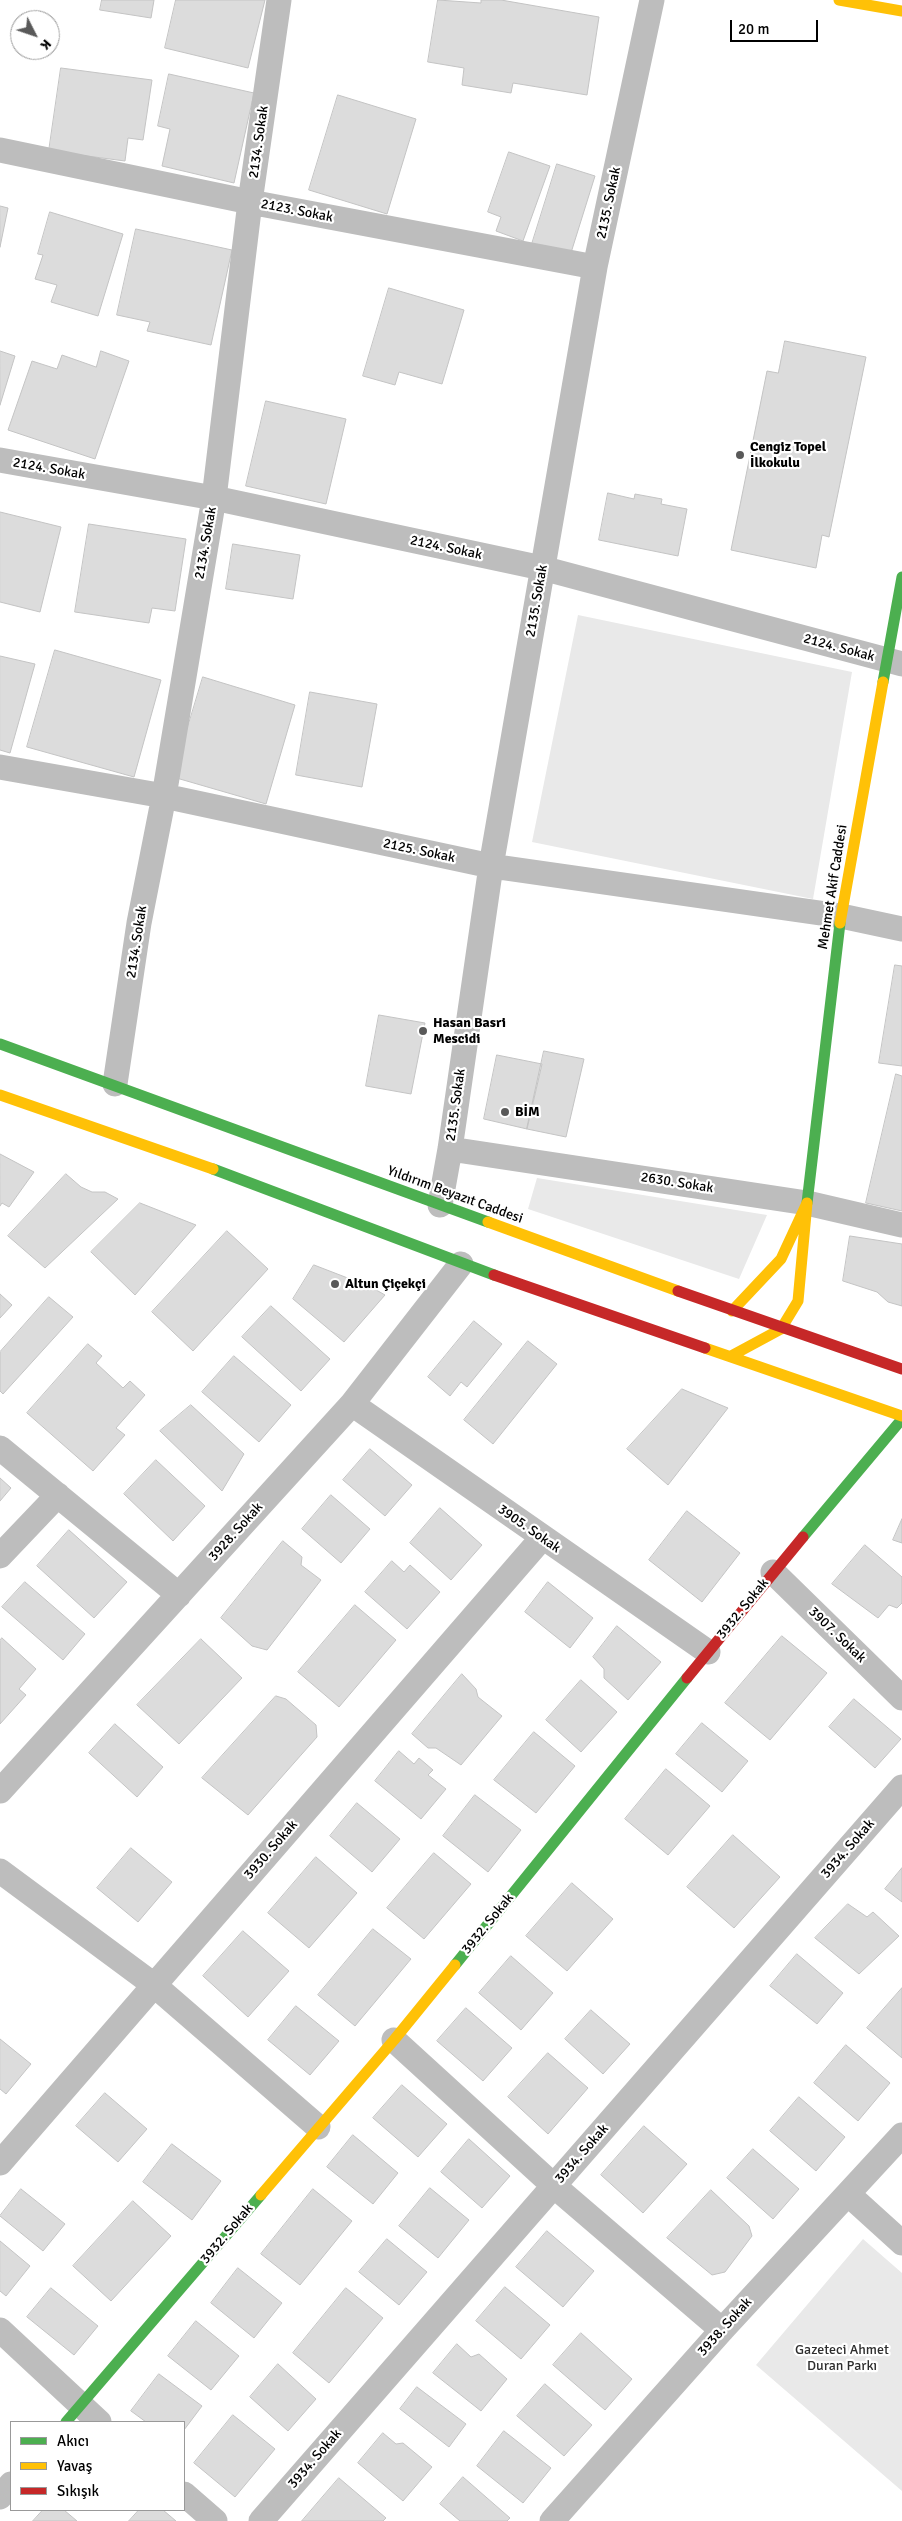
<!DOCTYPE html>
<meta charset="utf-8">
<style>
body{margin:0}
#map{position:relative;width:902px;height:2521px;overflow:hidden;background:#fff;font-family:Signika,sans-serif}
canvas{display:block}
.legend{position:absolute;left:10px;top:2421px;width:175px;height:90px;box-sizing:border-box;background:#fff;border:1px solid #999;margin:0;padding:6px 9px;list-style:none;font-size:15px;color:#000}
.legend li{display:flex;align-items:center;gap:10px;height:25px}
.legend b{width:25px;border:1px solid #999}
.north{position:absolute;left:10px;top:10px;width:50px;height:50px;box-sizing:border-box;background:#fff;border:1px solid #999;border-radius:50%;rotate:131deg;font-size:14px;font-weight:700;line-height:20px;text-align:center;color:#000}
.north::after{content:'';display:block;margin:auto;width:18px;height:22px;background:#595959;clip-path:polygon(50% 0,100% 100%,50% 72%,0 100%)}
.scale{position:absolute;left:730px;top:20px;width:88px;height:22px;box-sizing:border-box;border:2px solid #000;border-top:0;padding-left:6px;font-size:15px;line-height:18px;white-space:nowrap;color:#000;-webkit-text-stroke:4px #fff;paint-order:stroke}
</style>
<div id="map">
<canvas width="902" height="2521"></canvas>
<ul class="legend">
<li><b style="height:6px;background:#4caf50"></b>Akıcı</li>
<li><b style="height:6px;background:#ffc107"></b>Yavaş</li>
<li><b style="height:6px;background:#c62828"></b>Sıkışık</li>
</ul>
<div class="north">K</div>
<div class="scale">20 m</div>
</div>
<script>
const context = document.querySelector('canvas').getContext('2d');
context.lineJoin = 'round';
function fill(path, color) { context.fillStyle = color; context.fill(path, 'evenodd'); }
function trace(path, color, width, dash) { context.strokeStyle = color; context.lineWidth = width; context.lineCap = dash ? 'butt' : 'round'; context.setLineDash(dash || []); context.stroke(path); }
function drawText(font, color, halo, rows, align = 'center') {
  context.font = font + ' Signika,sans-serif'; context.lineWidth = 4.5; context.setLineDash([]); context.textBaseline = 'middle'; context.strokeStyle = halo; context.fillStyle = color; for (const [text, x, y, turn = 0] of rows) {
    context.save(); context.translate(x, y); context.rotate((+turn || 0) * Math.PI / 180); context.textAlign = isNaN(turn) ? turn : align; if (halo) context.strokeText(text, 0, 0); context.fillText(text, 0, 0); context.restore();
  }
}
fill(new Path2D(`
 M 578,615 L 852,672 L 813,899 L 532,842 Z
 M 537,1178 L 767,1215 L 739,1279 L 528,1209 Z
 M 863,2239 L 902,2273 L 902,2491 L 756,2365 Z`), '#e9e9e9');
const building = new Path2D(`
 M 102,0 L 154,0 L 151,18 L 100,10 Z
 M 176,0 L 265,0 L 248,68 L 165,48 Z
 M 438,0 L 481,3 L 481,0 L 501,0 L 599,17 L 587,95 L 513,83 L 511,93 L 462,85 L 464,68 L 428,62 Z
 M 61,68 L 152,80 L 143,140 L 128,138 L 125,161 L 49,151 Z
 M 169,74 L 254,93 L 234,183 L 162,166 L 170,129 L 158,126 Z
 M 338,95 L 416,119 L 387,214 L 309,190 Z
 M 509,152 L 550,166 L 523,241 L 496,231 L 501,217 L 488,212 Z
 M 557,164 L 595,176 L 570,256 L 532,244 Z
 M 0,206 L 8,208 L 0,247 Z
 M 50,212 L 123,234 L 98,316 L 51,302 L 57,285 L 35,279 L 43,255 L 38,254 Z
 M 136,229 L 232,250 L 211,345 L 147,331 L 150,322 L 117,315 Z
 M 389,288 L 464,310 L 442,384 L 399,372 L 395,385 L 363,376 Z
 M 785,341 L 866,357 L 829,537 L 822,535 L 816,568 L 731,550 L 767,371 L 778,373 Z
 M 0,351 L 15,356 L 0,405 Z
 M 101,351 L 129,361 L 95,459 L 8,430 L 32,361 L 57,369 L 62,355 L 96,367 Z
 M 266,401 L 346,419 L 326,504 L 246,486 Z
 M 608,493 L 634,499 L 635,494 L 662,499 L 661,504 L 687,509 L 678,556 L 599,540 Z
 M 0,512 L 61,527 L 40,612 L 0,602 Z
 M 89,524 L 186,539 L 175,611 L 152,608 L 149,623 L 75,612 Z
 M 233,544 L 300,555 L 293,599 L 226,589 Z
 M 55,650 L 161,680 L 134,777 L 27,747 Z
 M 0,656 L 35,664 L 10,753 L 0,750 Z
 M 203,677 L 295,705 L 266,804 L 173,777 Z
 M 310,692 L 377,704 L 362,787 L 296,775 Z
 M 895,965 L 902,966 L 902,1066 L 879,1063 Z
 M 379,1015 L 425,1023 L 411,1094 L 366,1086 Z
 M 544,1051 L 584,1059 L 566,1137 L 527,1129 Z
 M 497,1055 L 542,1064 L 527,1129 L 484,1119 Z
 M 896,1074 L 902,1076 L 902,1211 L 866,1203 Z
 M 0,1154 L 34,1172 L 9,1207 L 2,1203 L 0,1206 Z
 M 66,1174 L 81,1187 L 92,1192 L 105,1192 L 118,1199 L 45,1268 L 8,1236 Z
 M 140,1203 L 196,1225 L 135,1295 L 91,1252 Z
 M 227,1231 L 268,1269 L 193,1351 L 152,1312 Z
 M 850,1236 L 902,1244 L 902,1306 L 888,1302 L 877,1292 L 843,1281 Z
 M 314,1265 L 371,1287 L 385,1295 L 344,1342 L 293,1299 Z
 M 0,1294 L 12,1305 L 0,1318 Z
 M 49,1297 L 73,1317 L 3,1394 L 0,1391 L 0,1352 Z
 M 271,1306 L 330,1359 L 301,1391 L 242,1337 Z
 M 474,1321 L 502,1344 L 467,1387 L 461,1382 L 450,1396 L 428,1377 Z
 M 528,1341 L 557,1364 L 493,1444 L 464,1420 Z
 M 88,1344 L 102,1356 L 96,1363 L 123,1388 L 130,1381 L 145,1395 L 116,1428 L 125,1435 L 93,1471 L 27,1413 Z
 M 234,1356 L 291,1405 L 259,1442 L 202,1392 Z
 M 682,1389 L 728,1408 L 668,1485 L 627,1449 Z
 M 191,1405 L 244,1454 L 222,1491 L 160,1431 Z
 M 370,1449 L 412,1485 L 385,1516 L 343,1480 Z
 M 156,1460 L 205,1506 L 173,1541 L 124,1494 Z
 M 0,1478 L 11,1488 L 0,1501 Z
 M 331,1495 L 370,1529 L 341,1563 L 302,1529 Z
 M 440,1508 L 482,1545 L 451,1580 L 410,1543 Z
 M 687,1511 L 740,1553 L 702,1602 L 649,1560 Z
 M 902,1519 L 902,1543 L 893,1540 Z
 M 69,1530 L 127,1582 L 94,1618 L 37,1566 Z
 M 283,1541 L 302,1557 L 301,1565 L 321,1580 L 267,1650 L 252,1646 L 221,1618 Z
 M 865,1545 L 902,1577 L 902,1603 L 897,1608 L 889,1605 L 878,1618 L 832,1584 Z
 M 392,1561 L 404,1572 L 410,1565 L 440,1592 L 407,1629 L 365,1592 Z
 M 25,1582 L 85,1634 L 63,1660 L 2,1607 Z
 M 548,1582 L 593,1618 L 570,1648 L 525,1612 Z
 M 355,1605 L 396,1640 L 339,1707 L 298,1672 Z
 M 617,1626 L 661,1662 L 628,1700 L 604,1678 L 604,1669 L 593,1657 Z
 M 782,1636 L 827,1673 L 770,1740 L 725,1703 Z
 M 2,1638 L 36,1669 L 19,1689 L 26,1695 L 0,1724 L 0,1641 Z
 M 201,1639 L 242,1678 L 179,1744 L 137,1705 Z
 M 462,1674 L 476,1689 L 478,1697 L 502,1716 L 461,1765 L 436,1748 L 428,1748 L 412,1734 Z
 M 581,1680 L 617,1712 L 581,1752 L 546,1720 Z
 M 276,1696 L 286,1699 L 316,1725 L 317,1737 L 248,1815 L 202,1778 Z
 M 854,1699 L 901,1739 L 875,1768 L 829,1727 Z
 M 702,1723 L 748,1761 L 722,1792 L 676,1754 Z
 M 115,1724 L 163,1767 L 137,1797 L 89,1753 Z
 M 534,1732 L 575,1766 L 536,1813 L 494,1780 Z
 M 399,1751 L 414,1764 L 419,1758 L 433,1770 L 428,1775 L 446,1789 L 421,1819 L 375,1781 Z
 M 666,1769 L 710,1806 L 668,1855 L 625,1819 Z
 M 475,1795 L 521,1830 L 488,1872 L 443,1836 Z
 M 357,1803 L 400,1839 L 372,1872 L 330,1836 Z
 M 733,1835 L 780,1877 L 734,1928 L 687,1887 Z
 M 131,1848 L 172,1882 L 138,1922 L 97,1888 Z
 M 434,1853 L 471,1884 L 424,1939 L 387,1908 Z
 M 316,1857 L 357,1893 L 309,1948 L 268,1913 Z
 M 902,1868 L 902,1902 L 885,1889 Z
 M 572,1883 L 613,1919 L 567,1971 L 526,1936 Z
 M 848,1904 L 867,1917 L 873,1912 L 899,1936 L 859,1974 L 815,1938 Z
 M 373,1929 L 411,1959 L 355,2026 L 318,1995 Z
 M 243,1931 L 289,1971 L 248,2017 L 203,1976 Z
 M 797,1954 L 843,1993 L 817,2024 L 770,1986 Z
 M 511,1956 L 553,1993 L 521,2030 L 479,1993 Z
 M 902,1988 L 902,2058 L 867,2028 Z
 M 296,2006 L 339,2041 L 310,2075 L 268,2040 Z
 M 466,2008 L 512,2048 L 483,2081 L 437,2041 Z
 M 591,2010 L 630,2044 L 603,2074 L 565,2039 Z
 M 0,2039 L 31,2064 L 6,2094 L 0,2089 Z
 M 846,2045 L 890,2083 L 858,2121 L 814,2083 Z
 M 548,2053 L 588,2088 L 548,2134 L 508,2097 Z
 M 402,2085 L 447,2124 L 418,2157 L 373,2118 Z
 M 105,2093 L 147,2129 L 118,2162 L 76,2126 Z
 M 799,2097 L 845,2137 L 816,2171 L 770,2131 Z
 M 644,2126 L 687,2164 L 643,2213 L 601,2175 Z
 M 353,2135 L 398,2173 L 373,2204 L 327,2167 Z
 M 469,2139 L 510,2176 L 482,2208 L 441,2172 Z
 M 172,2144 L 221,2181 L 192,2220 L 143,2182 Z
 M 753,2149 L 799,2189 L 773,2219 L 727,2178 Z
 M 430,2188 L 469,2220 L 438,2258 L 399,2226 Z
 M 21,2189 L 65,2224 L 43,2251 L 0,2216 Z
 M 313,2189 L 352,2221 L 300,2285 L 261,2254 Z
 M 711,2190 L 749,2226 L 752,2236 L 725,2272 L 712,2275 L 667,2238 Z
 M 133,2201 L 171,2236 L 111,2301 L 73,2266 Z
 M 547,2231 L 594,2271 L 563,2307 L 516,2267 Z
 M 387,2239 L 427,2272 L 399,2305 L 359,2272 Z
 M 0,2241 L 30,2266 L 6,2296 L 0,2291 Z
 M 238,2268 L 282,2303 L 254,2338 L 211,2303 Z
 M 505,2287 L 550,2325 L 521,2359 L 476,2321 Z
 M 51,2288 L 98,2326 L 74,2355 L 27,2317 Z
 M 346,2288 L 383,2318 L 329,2383 L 293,2353 Z
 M 196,2321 L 239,2356 L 211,2390 L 168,2356 Z
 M 581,2333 L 632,2379 L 605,2410 L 553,2365 Z
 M 457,2344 L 471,2357 L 479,2354 L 507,2379 L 481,2411 L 433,2373 Z
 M 278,2364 L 316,2399 L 288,2431 L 250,2397 Z
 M 159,2374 L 202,2406 L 184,2430 L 184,2422 L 146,2422 L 131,2411 Z
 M 545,2384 L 592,2425 L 564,2456 L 517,2416 Z
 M 417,2387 L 466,2424 L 449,2447 L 400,2409 Z
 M 233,2415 L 275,2449 L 235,2497 L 194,2463 Z
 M 504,2431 L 551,2468 L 523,2503 L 477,2466 Z
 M 383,2433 L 396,2444 L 403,2443 L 432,2467 L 403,2501 L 358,2463 Z
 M 463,2477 L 510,2518 L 507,2521 L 460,2521 L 440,2504 Z
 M 339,2478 L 386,2518 L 383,2521 L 302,2521 Z
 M 43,2510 L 64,2510 L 77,2521 L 33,2521 Z
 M 139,2510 L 163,2510 L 176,2521 L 129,2521 Z`);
fill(building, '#dcdcdc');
trace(building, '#c4c4c4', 1);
trace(new Path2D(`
 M 0,150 L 250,202 L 595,267
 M 0,460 L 214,498 L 542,568 L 902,664
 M 0,767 L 164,796 L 491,866 L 841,916 L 902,929
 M 115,1084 L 139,923 L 164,796 L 214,498 L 250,202 L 279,0
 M 450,1149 L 807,1203 L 902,1225
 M 440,1205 L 450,1149 L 491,866 L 595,267 L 652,0
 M 352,1404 L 708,1652
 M 0,1448 L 179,1595
 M 0,1556 L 58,1495
 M 773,1572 L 902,1698
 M 0,1791 L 352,1404 L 461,1264
 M 0,1871 L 154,1985 L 318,2127
 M 394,2040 L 554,2186 L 722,2330
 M 0,2163 L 542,1538
 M 848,2194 L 902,2243
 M 0,2330 L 99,2422
 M 184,2494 L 215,2521
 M 0,2497 L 11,2484
 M 261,2521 L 902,1787
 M 552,2521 L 722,2330 L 902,2135`), '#bdbdbd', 25);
trace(new Path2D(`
 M 883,682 L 902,577
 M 0,1044 L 488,1222
 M 213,1169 L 494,1275
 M 807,1203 L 840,923
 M 803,1537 L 902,1419
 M 455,1965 L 687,1678
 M 66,2422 L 261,2195`), '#4caf50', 11);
trace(new Path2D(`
 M 839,0 L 902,11
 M 840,923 L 883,682
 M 0,1095 L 213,1169
 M 488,1222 L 678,1291
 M 705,1348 L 902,1416
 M 731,1356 L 781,1329 L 798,1301 L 807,1203 L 781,1259 L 732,1311
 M 261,2195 L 394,2040 L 455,1965`), '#ffc107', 11);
trace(new Path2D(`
 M 494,1275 L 705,1348
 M 678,1291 L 902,1369
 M 687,1678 L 803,1537`), '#c62828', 11);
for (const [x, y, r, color] of [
 [740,455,5,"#595959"],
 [423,1031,5,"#595959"],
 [505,1112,5,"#595959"],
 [335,1284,5,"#595959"]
]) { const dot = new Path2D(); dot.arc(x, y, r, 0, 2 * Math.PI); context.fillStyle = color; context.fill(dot); trace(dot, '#fff', 2); }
drawText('14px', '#000', '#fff', [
 ["2134. Sokak",259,142,-82],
 ["2135. Sokak",609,203,-78],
 ["2123. Sokak",297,211,11],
 ["2124. Sokak",49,469,10],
 ["2134. Sokak",206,543,-80],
 ["2124. Sokak",446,548,12],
 ["2135. Sokak",537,601,-80],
 ["2124. Sokak",839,648,15],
 ["2125. Sokak",419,851,12],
 ["Mehmet Akif Caddesi",833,887,-81],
 ["2134. Sokak",137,942,-81],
 ["2135. Sokak",456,1105,-82],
 ["2630. Sokak",677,1183,9],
 ["Yıldırım Beyazıt Caddesi",455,1195,20],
 ["3905. Sokak",529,1529,35],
 ["3928. Sokak",236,1532,-48],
 ["3932. Sokak",743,1609,-51],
 ["3907. Sokak",837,1635,44],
 ["3934. Sokak",848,1849,-49],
 ["3930. Sokak",271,1850,-49],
 ["3932. Sokak",488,1924,-51],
 ["3934. Sokak",582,2154,-49],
 ["3932. Sokak",227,2234,-50],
 ["3938. Sokak",725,2327,-48],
 ["3934. Sokak",315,2459,-49]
]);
drawText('bold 14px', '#000', '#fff', [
 ["Cengiz Topel",750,447],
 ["İlkokulu",750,463],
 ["Hasan Basri",433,1023],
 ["Mescidi",433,1039],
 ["BİM",515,1112],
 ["Altun Çiçekçi",345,1284]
], 'left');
drawText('14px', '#2e2e2e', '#fff', [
 ["Gazeteci Ahmet",842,2350],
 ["Duran Parkı",842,2366]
]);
</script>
